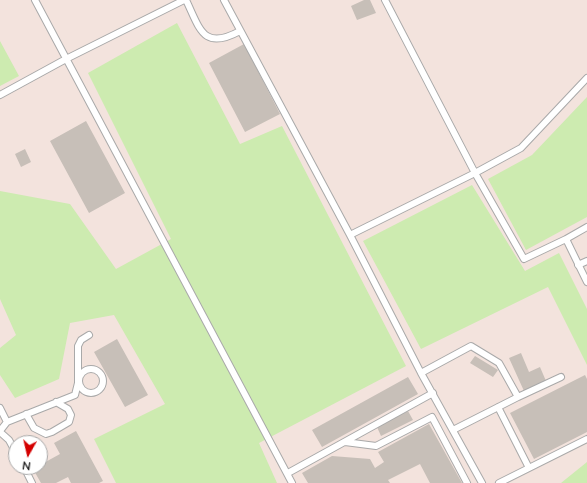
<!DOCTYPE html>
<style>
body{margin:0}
#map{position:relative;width:587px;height:483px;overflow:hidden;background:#f2efe9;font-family:Lato,sans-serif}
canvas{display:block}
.north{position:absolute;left:8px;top:435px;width:40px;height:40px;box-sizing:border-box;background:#fff;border:1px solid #a7a7a7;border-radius:50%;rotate:188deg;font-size:11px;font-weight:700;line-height:16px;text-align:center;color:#222}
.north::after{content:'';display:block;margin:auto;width:14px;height:18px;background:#d40000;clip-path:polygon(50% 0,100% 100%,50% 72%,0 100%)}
</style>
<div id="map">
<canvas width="587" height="483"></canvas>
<div class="north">N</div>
</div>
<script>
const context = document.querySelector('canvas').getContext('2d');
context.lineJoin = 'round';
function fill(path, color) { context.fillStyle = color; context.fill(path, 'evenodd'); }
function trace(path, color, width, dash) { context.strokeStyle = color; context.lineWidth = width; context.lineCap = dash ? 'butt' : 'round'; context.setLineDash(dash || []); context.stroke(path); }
fill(new Path2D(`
 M 0,0 L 587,0 L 587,483 L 0,483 ZM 16,443 L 40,443 L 40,467 L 16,467 Z`), '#f3e3dd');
fill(new Path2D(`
 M 177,23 L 240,144 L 282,126 L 406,366 L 259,443 L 277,483 L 116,483 L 94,439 L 165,404 L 114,315 L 70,323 L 59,379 L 15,398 L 0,375 L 0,348 L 16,335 L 0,299 L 0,191 L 70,204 L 116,269 L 171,239 L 88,73 Z
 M 0,41 L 19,76 L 0,86 Z
 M 587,97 L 587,217 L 526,250 L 488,179 L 532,155 Z
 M 472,185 L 525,271 L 559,253 L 587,309 L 587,365 L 548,287 L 421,349 L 363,241 Z
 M 587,462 L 587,483 L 561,483 Z`), '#cdebb0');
fill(new Path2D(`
 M 364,0 L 370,0 L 376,13 L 357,20 L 351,6 Z
 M 244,44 L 280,114 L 245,132 L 209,63 Z
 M 86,121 L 125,193 L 89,213 L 50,141 Z
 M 25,149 L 31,162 L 21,167 L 15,154 Z
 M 117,339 L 148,395 L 125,407 L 94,352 Z
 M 521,353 L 529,372 L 540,367 L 546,381 L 524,391 L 509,358 Z
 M 475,356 L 498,370 L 493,377 L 470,363 Z
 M 585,375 L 587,379 L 587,432 L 534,459 L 510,413 Z
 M 408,377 L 418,394 L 322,447 L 312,430 Z
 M 408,411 L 413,420 L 381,436 L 377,427 Z
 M 429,424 L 462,483 L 430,483 L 420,464 L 388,480 L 390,483 L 308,483 L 302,473 L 332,456 L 370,459 L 375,468 L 384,462 L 378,452 Z
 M 76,431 L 103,481 L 99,483 L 71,483 L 68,477 L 56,483 L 41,483 L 33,469 L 40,467 L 40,465 L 60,454 L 54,443 Z`), '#c7bfb8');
const service = new Path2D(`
 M 35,0 L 292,483
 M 186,0 C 200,29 203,51 240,31
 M 224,0 L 350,235 L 421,373 L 482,483
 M 385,0 L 475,173 L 524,259 L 566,239 L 587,227
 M 0,95 L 66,59 L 184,0
 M 350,235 L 475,173 L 521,148 L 587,78
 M 566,239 L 587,282
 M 578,265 L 587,261
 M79 381a12 12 0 1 1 24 0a12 12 0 1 1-24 0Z
 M 421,373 L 471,346 L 499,363 L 518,397
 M 498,407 L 529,468
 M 0,408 L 7,422
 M 26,414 L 34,428 L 46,434 L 52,432 L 69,422 L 71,415 L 68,409 L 56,402
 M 453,430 L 518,397 L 561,377
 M 0,431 L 7,422 L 75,395 L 78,383 L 78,346 L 81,340 L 89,335
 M 0,432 L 9,440 L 16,453
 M 345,442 L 376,446 L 432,417 L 467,483
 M 24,467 L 32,483
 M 288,473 L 433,393
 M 499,483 L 587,439`);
trace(service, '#a9a9a9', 8);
trace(service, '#fff', 6);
</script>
